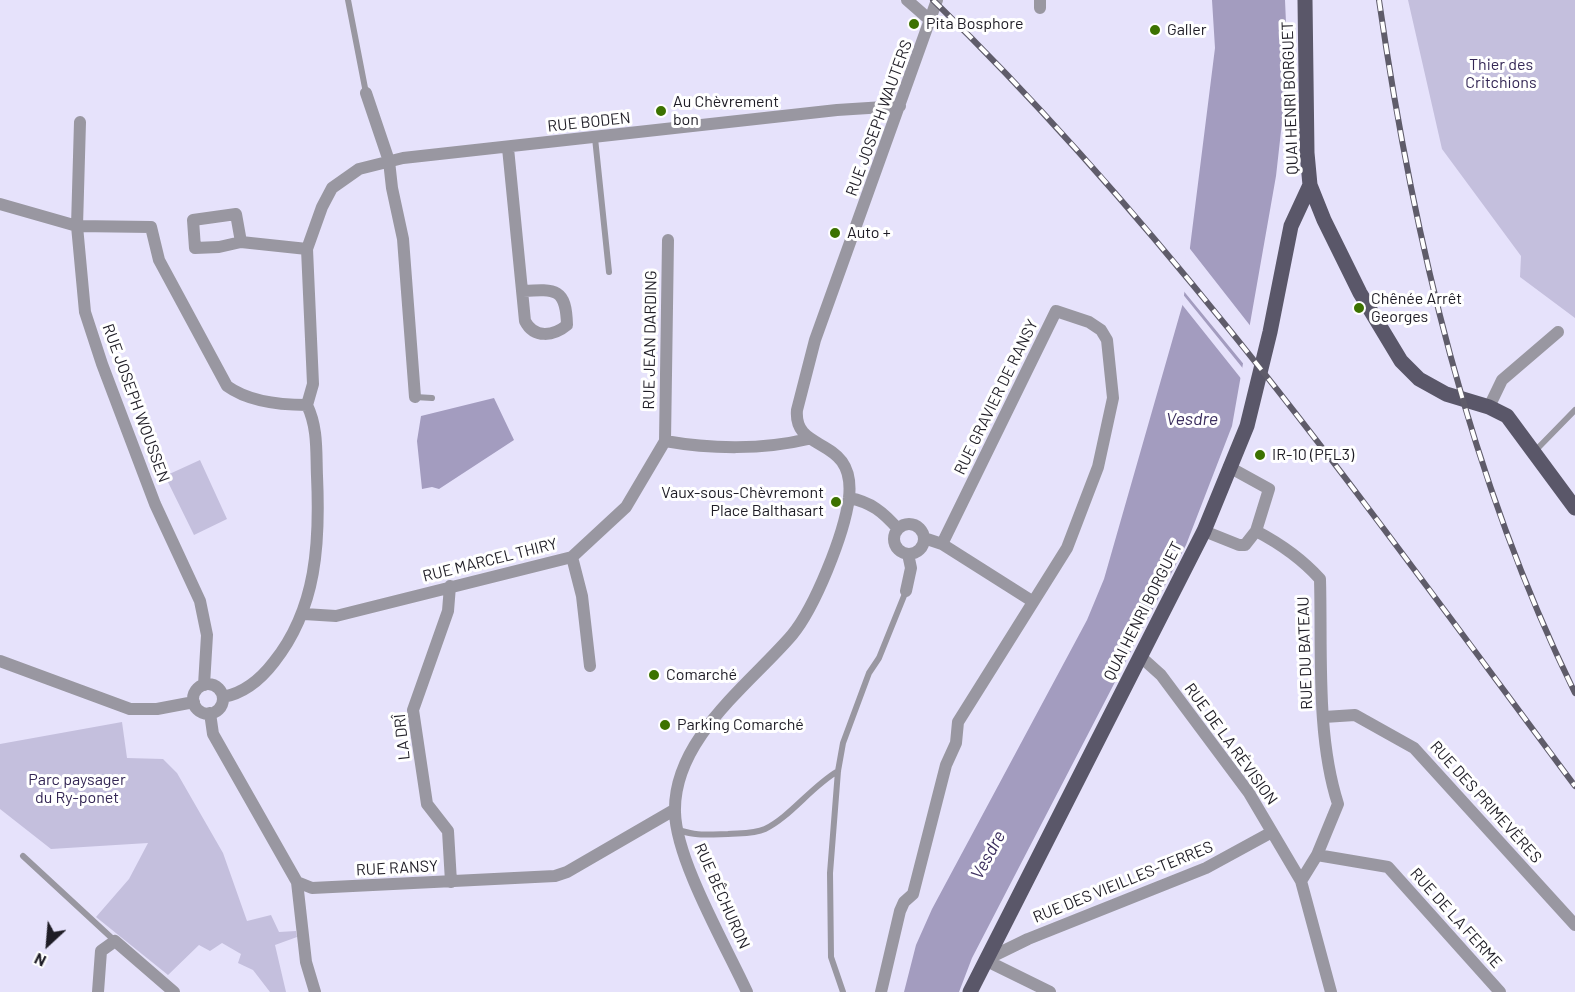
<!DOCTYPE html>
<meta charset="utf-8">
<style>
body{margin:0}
#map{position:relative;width:1575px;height:992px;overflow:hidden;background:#e6e2fb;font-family:Barlow,sans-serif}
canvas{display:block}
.north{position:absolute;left:18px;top:914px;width:60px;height:60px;-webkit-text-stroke:4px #fff;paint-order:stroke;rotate:206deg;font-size:16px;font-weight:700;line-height:24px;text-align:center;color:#1e1c25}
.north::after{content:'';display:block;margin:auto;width:21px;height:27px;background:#1e1c25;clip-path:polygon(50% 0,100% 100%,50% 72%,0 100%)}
</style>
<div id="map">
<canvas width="1575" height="992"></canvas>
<div class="north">N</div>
</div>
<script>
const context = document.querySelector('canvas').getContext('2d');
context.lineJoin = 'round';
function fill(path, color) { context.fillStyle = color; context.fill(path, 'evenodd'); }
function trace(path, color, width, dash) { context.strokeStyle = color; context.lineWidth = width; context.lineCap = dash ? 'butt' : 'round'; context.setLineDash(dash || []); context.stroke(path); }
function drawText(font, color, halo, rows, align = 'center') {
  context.font = font + ' Barlow,sans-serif'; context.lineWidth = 6; context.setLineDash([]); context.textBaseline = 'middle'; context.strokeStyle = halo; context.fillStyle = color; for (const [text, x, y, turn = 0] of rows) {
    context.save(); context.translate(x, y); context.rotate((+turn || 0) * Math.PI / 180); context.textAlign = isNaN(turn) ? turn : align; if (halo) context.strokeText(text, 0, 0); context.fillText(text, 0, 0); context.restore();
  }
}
fill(new Path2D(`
 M 1408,0 L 1575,0 L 1575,318 L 1520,277 L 1521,256 L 1442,149 Z
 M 200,460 L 227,519 L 194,535 L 165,476 Z
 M 122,722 L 127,758 L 163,759 L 177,773 L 223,853 L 247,921 L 271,915 L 279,932 L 296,931 L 297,937 L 275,945 L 286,992 L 270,992 L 253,970 L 238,963 L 241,954 L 222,943 L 210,951 L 199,945 L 168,975 L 96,917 L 129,879 L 148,843 L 51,849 L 0,809 L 0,744 Z`), '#c4bfdd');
fill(new Path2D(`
 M 1212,0 L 1285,0 L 1288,69 L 1276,176 L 1232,426 L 1186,545 L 972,958 L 959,992 L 904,992 L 916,945 L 932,909 L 1087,620 L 1104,579 L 1183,303 L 1215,48 Z
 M 494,398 L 514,440 L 439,489 L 432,487 L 422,489 L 417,441 L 421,416 Z`), '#a39cbf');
fill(new Path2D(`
 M 1187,245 L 1252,328 L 1246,367 L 1182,289 Z
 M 1181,292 L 1245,371 L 1243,381 L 1180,302 Z`), '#e6e2fb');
trace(new Path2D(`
 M 348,0 L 366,93
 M 595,138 L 609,272
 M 415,397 L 432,398
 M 1535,451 L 1575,410
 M 678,830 C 702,837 705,834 728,834 C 740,833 754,834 765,829 C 790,817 812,786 838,771
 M 23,856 L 115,941
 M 843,992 L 831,957 L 830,873 L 838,771 L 843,743 L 869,673 L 879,658 L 906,591`), '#9997a1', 6);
trace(new Path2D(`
 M 907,0 L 931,21
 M 1040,8 L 1040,0
 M 366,93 L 389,161 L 392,188 L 403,239 L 415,397
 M 80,122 L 77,226 L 85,312 L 102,364 L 155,504 L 200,601 L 207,635 L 204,685
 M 508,148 L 525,321 C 534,339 554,336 567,325 C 566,288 556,289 522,291
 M 0,204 L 77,226 L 151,227 L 159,260 L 227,386 C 249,402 280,405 307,405
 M 241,242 L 219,247 L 195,248 L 193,220 L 236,214 L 241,242 L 307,249
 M 1489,407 L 1502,380 L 1558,332
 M 665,441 L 668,240
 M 1229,467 L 1269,489 L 1256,531
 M 849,498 C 871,502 883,512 898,529
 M894 539a15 15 0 1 1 30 0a15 15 0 1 1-30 0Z
 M 1204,531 L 1239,545 L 1245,545 L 1256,531 C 1279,543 1302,559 1320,579 C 1322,651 1316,736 1338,804 L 1317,855 L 1301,881
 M 924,538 L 942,544 L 1032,601
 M 572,557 L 582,596 L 590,666
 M 450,586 L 448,611 L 413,710 L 427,804 L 448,831 L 451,882
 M 906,591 L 911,568 L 908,554
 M 304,614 L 336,616 L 572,557 L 626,507 L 665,441 C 710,449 763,450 808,439
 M 1141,657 L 1161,675 L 1249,793 L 1301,881 L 1331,992
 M 0,661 L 130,709 L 157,709 L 194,702
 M193 699a15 15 0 1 1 30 0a15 15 0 1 1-30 0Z
 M 223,697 C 245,693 261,679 274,662 C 317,608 320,542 317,476 C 316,451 318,428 307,405 L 313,384 L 307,249 L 322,207 L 332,188 L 359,169 L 403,158 L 837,110 L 900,106
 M 210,713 L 213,734 L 297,882 L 312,888 L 555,876 L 567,872 L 674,810
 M 1324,717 L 1355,715 L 1414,748 L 1575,925
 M 1317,855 L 1388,867 L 1500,992
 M 297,882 L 306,962 L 315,992
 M 985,960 L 1028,939 L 1206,868 L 1272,832
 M 985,960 L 1050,992
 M 98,992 L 101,951 L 115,941 L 174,992
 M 747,992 C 726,946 676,860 675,812 C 673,739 750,684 792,635 C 815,607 844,535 849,498 C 856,434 793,455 797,410 L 815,340 L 937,0
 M 881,992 L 900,911 L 904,902 L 913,894 L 946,765 L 956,743 L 958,722 L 1067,548 L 1098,467 L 1113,398 L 1107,340 L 1101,330 L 1089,322 L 1056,311 L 942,544`), '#9997a1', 12);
trace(new Path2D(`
 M 1310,185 L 1324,220 L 1360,293 L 1401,361 L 1419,379 L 1446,394 L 1489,407 L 1507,416 L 1575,508
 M 970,992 L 1204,531 L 1247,426 L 1270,332 L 1291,226 L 1310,185 L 1307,153 L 1305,0`), '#5a5769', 15);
const rail = new Path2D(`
 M 933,0 C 1176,236 1373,515 1575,786
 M 1379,0 C 1413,236 1469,477 1575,693`);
trace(rail, '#5f5c6a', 6);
trace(rail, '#fff', 4, [11]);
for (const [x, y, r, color] of [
 [914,24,6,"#3c7200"],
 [1155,30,6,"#3c7200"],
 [661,111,6,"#3c7200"],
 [835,233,6,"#3c7200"],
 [1359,308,6,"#3c7200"],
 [1260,455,6,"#3c7200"],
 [836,502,6,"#3c7200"],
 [654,675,6,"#3c7200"],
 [665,725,6,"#3c7200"]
]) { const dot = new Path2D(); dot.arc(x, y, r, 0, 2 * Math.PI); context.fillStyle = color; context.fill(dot); trace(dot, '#fff', 2); }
drawText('16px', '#1e1c25', '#fff', [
 ["Pita Bosphore",926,24],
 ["Galler",1167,30],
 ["Au Chèvrement",673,102],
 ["bon",673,120],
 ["Auto +",847,233],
 ["Chênée Arrêt",1371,299],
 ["Georges",1371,317],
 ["IR-10 (PFL3)",1272,455],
 ["Vaux-sous-Chèvremont",824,493,"right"],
 ["Place Balthasart",824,511,"right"],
 ["Comarché",666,675],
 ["Parking Comarché",677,725]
], 'left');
drawText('16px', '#342755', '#fff', [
 ["Thier des",1501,65],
 ["Critchions",1501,83],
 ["Parc paysager",77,780],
 ["du Ry-ponet",77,798]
]);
drawText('16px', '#1e1c25', '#fff', [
 ["QUAI HENRI BORGUET",1290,98,-92],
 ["RUE JOSEPH WAUTERS",879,118,-70],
 ["RUE BODEN",589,122,-6],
 ["RUE JEAN DARDING",650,340,-89],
 ["RUE GRAVIER DE RANSY",996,397,-64],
 ["RUE JOSEPH WOUSSEN",136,403,70],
 ["RUE MARCEL THIRY",490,560,-14],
 ["QUAI HENRI BORGUET",1143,611,-63],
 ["RUE DU BATEAU",1305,653,-92],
 ["LA DRÎ",402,737,-96],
 ["RUE DE LA RÉVISION",1231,744,54],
 ["RUE DES PRIMEVÈRES",1486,802,48],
 ["RUE RANSY",397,868,-3],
 ["RUE DES VIEILLES-TERRES",1123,882,-22],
 ["RUE BÊCHURON",722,896,66],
 ["RUE DE LA FERME",1456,918,48]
]);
drawText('italic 18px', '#3c2f5f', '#fff', [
 ["Vesdre",1192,419],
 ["Vesdre",988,855,-61]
]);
</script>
